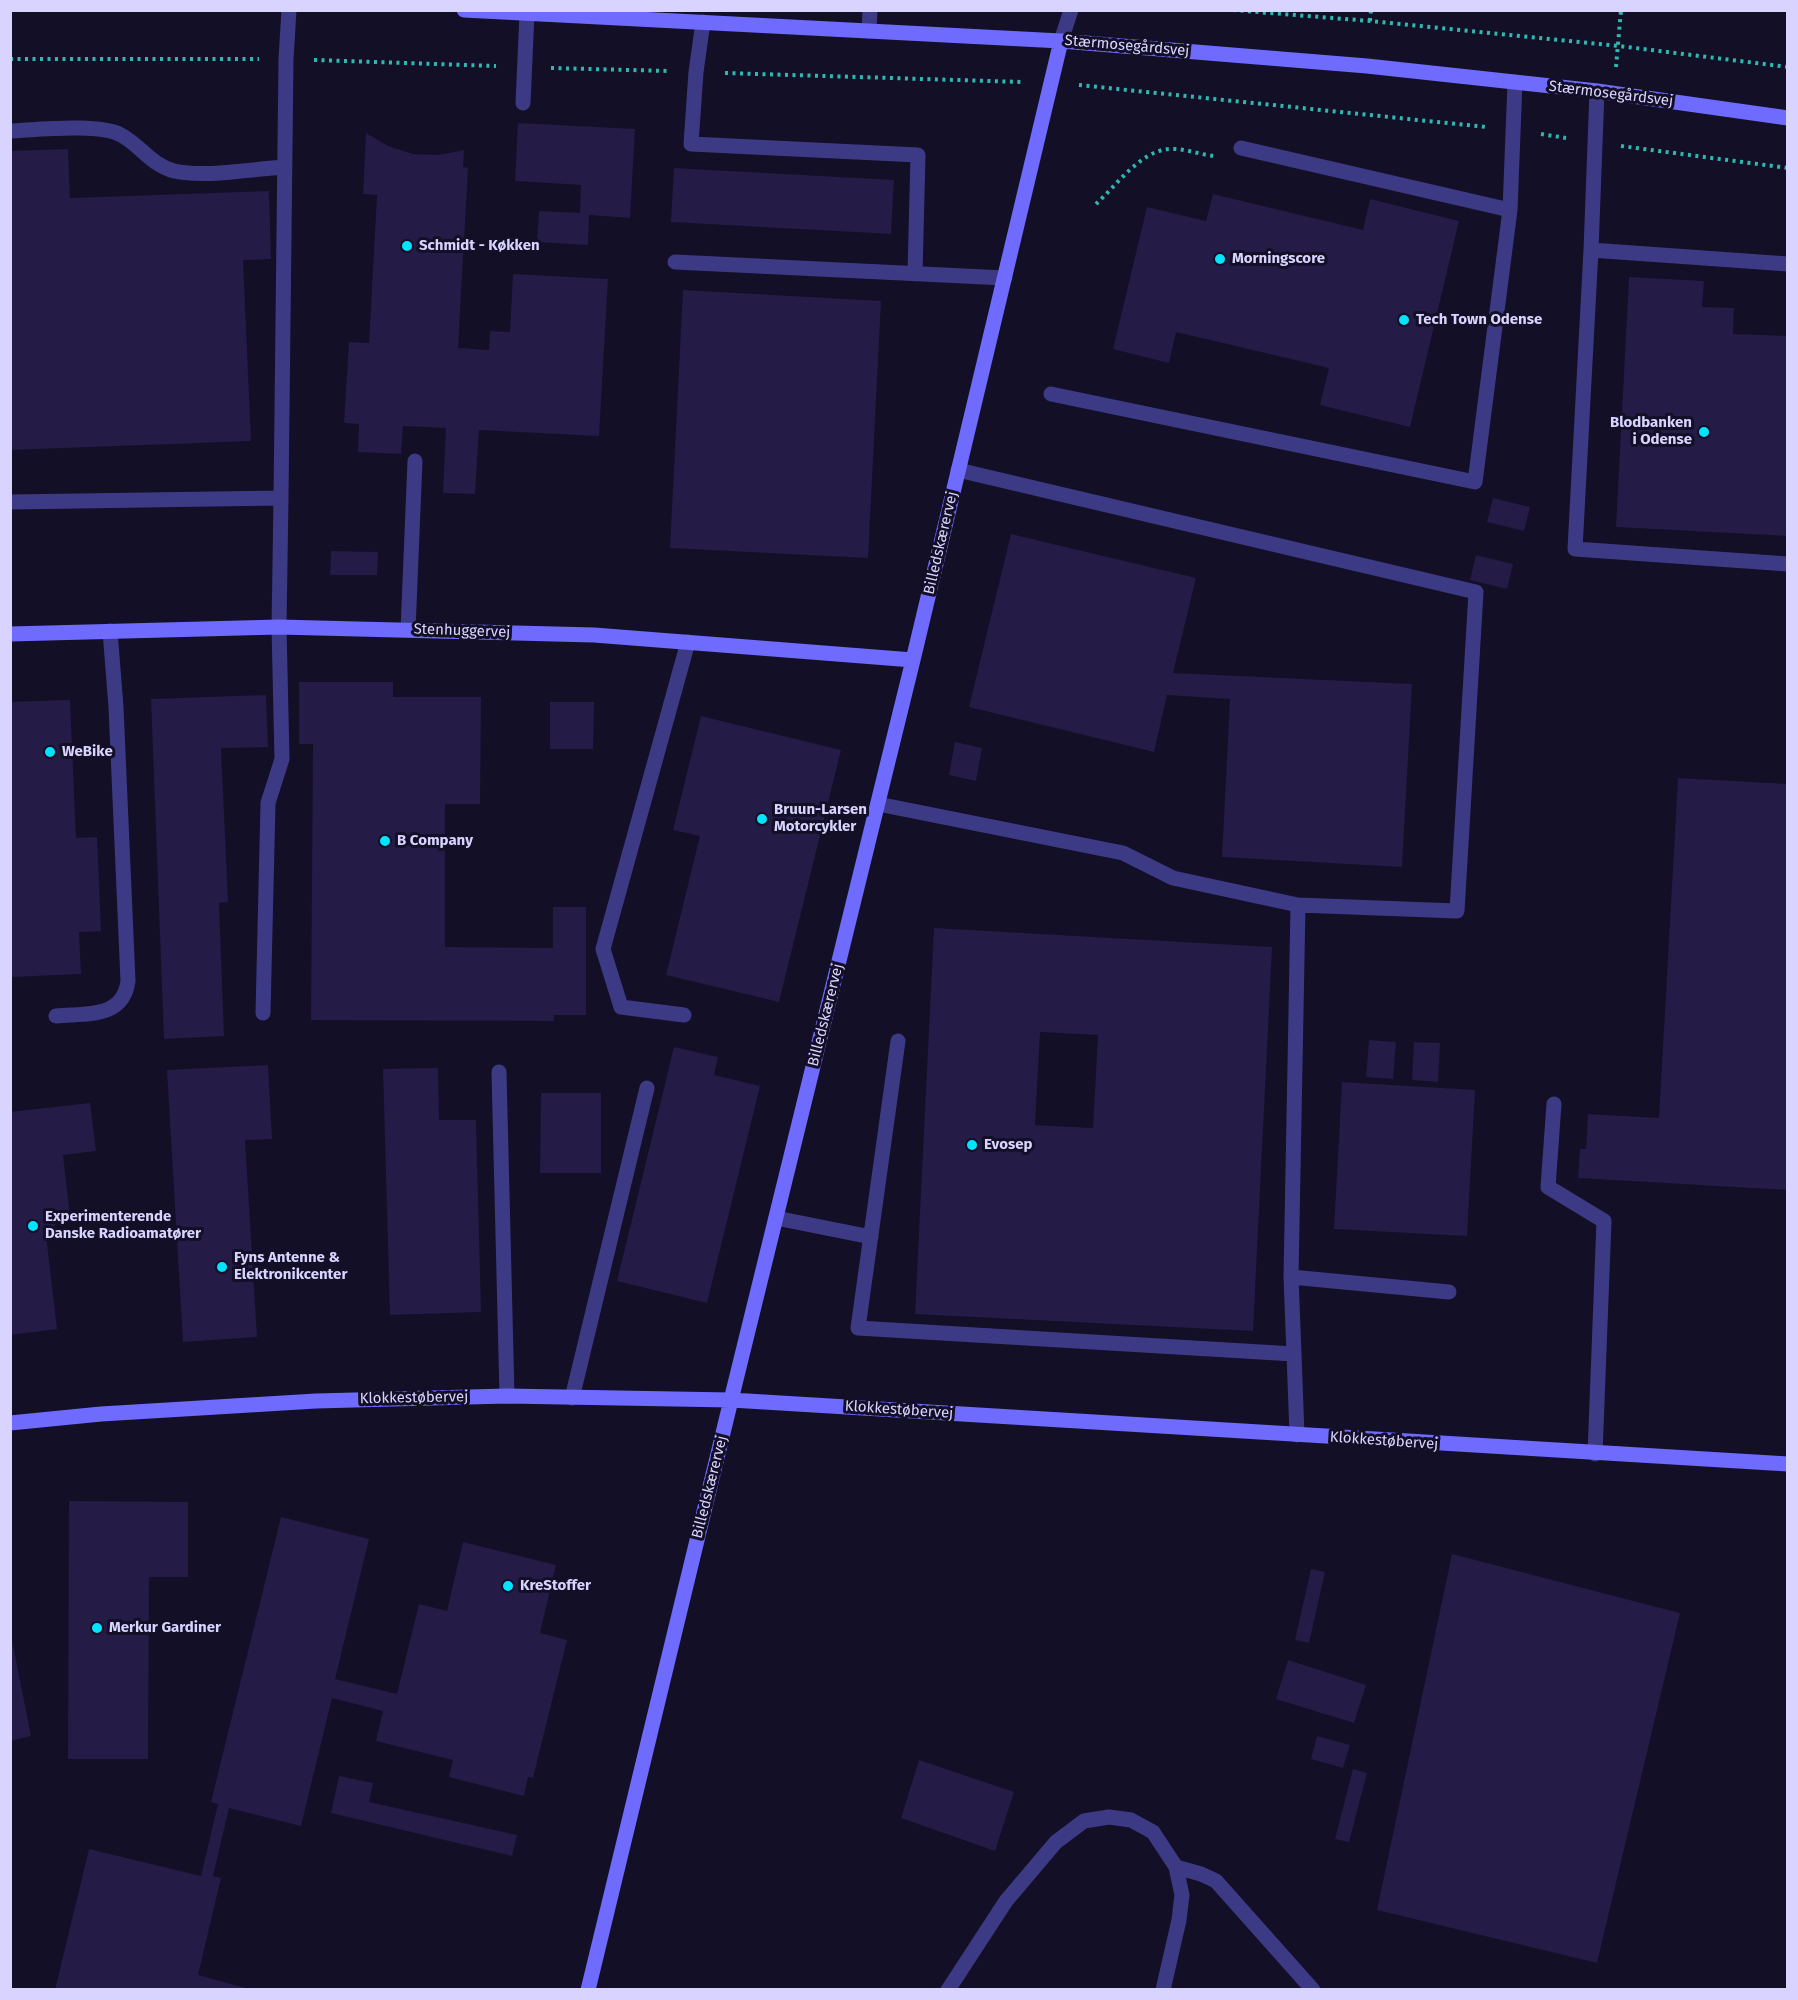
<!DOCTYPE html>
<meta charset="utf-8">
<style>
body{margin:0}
#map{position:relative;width:1798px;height:2000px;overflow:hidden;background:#130f26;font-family:"Fira Sans",sans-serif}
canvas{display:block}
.frame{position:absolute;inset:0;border:12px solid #d9d4ff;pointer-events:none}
</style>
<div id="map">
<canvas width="1798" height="2000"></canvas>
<div class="frame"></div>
</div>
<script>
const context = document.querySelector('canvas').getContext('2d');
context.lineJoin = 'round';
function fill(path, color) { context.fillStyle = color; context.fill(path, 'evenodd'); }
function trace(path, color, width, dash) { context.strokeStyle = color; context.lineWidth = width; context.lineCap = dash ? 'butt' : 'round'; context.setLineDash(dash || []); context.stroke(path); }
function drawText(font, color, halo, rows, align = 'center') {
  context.font = font + ' "Fira Sans",sans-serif'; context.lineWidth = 6; context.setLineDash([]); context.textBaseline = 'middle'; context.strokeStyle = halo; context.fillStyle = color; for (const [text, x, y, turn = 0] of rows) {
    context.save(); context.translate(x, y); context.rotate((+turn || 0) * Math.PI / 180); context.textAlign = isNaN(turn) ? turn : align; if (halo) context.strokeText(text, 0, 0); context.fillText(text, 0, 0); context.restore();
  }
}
fill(new Path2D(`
 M 518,123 L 635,129 L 630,218 L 589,215 L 588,245 L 537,242 L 539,211 L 580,213 L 581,185 L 515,181 Z
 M 366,133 L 388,146 L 413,154 L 439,155 L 464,150 L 463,167 L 468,168 L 458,348 L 489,350 L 490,331 L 510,332 L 513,274 L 608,279 L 599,436 L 479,430 L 475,494 L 443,493 L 446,428 L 403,426 L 401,454 L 358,452 L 359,424 L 344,423 L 349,342 L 369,343 L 377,195 L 363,194 Z
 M 68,149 L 70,198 L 269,191 L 271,259 L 243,260 L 251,441 L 10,450 L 10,151 Z
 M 674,168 L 894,180 L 891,234 L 671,222 Z
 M 1213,194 L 1363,230 L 1370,199 L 1459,221 L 1410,427 L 1320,405 L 1329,368 L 1176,332 L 1169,363 L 1113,349 L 1147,207 L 1206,221 Z
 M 1629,277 L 1704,281 L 1702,307 L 1734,308 L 1733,334 L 1788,336 L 1788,536 L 1616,527 Z
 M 683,290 L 881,301 L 868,558 L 670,548 Z
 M 1493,498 L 1530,507 L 1524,531 L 1487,522 Z
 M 1011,534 L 1196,578 L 1173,673 L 1412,684 L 1402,867 L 1222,857 L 1230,699 L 1167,695 L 1154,752 L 969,707 Z
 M 331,551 L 378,552 L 377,575 L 330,575 Z
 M 1476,555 L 1513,564 L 1507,589 L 1470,580 Z
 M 299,682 L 393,682 L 393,697 L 481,697 L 480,804 L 445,804 L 445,947 L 553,948 L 553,907 L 586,907 L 586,1015 L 554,1015 L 554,1021 L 311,1020 L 313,744 L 299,744 Z
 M 266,695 L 268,747 L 221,748 L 228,902 L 219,903 L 224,1036 L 164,1039 L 151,699 Z
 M 70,700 L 76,838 L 97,837 L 101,931 L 79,932 L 81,974 L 12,977 L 10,702 Z
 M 550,702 L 594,702 L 593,749 L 550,749 Z
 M 701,716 L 841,750 L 779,1002 L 666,975 L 700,836 L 673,830 Z
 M 955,742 L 982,748 L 976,781 L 949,775 Z
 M 1678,778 L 1788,784 L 1788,1190 L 1578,1178 L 1580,1149 L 1586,1149 L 1588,1114 L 1659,1118 Z
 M 934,928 L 1272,947 L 1253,1331 L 915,1314 ZM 1040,1032 L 1098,1035 L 1093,1128 L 1035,1125 Z
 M 1369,1040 L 1396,1042 L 1393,1079 L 1366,1077 Z
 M 1414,1042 L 1440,1043 L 1438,1082 L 1412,1080 Z
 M 674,1047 L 718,1057 L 714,1075 L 760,1086 L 707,1303 L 617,1281 Z
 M 268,1065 L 272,1139 L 245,1140 L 257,1337 L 183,1342 L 167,1070 Z
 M 438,1068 L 439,1120 L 476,1120 L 481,1312 L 390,1315 L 383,1069 Z
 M 1342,1082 L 1475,1090 L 1467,1236 L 1334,1229 Z
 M 541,1093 L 601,1093 L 601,1173 L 540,1173 Z
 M 90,1103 L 96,1151 L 63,1155 L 70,1216 L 54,1217 L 56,1234 L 46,1235 L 57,1329 L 10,1335 L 10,1112 Z
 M 69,1501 L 188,1502 L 188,1577 L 149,1577 L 148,1759 L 68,1759 Z
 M 281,1517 L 369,1539 L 335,1679 L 397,1694 L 419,1604 L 447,1611 L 463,1542 L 556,1565 L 540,1633 L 567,1640 L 533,1778 L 528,1777 L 524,1796 L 449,1777 L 453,1760 L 376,1741 L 383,1711 L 332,1698 L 301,1826 L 229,1808 L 213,1876 L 221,1878 L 198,1975 L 253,1990 L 55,1990 L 89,1849 L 201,1876 L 218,1804 L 211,1802 Z
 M 1452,1554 L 1680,1613 L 1597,1963 L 1377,1910 Z
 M 1311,1569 L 1325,1572 L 1309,1643 L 1295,1640 Z
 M 10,1630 L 31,1736 L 10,1741 Z
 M 1288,1660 L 1366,1685 L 1354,1723 L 1276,1699 Z
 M 1317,1736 L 1350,1745 L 1343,1768 L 1311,1759 Z
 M 919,1760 L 1014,1792 L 995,1851 L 901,1818 Z
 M 1353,1769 L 1367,1773 L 1349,1842 L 1335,1839 Z
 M 339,1776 L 373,1783 L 369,1802 L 517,1835 L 512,1856 L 331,1813 Z`), '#241b47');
trace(new Path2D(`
 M 1233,10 L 1370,21 L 1619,46 L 1788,67
 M 1370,21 L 1371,10
 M 10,59 L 259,59
 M 314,60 L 496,66
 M 1616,67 L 1621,10
 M 551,68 L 670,71
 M 725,73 L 1023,82
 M 1079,85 L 1486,127
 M 1541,134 L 1566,138
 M 1621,146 L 1788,168
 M 1096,204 C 1116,186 1140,151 1169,149 C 1185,148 1200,155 1215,156`), '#2fb8b0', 4, [3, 4.5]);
trace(new Path2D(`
 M 703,22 L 696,72 L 691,144 L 918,155 L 915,274
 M 869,31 L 870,10
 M 1597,91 L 1591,250 L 1788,264
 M 523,103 L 527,14
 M 10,131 C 36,130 99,123 121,135 C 140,145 151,165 174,171 C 206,178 251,169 285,167
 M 1241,148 L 1510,210
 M 1591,250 L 1575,549 L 1788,564
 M 675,262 L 1005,278
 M 1051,394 L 1475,482 L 1510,210 L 1515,82
 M 958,470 L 1476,592 L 1457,911 L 1298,905
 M 10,502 L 281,498 L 286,59 L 289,10
 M 408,630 L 415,461
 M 878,804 L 1123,853 L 1173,878 L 1298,905 L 1291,1277
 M 263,1013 L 268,803 L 282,759 L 279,627 L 281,498
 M 684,1015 L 621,1007 L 603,949 L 688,642
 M 56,1016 C 86,1013 123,1019 128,981 L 116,707 L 110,631
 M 898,1041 L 858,1328 L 1294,1354 L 1297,1435
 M 499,1072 L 507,1396
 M 1554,1104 L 1548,1187 L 1604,1221 L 1595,1454
 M 776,1218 L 871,1237
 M 1294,1354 L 1291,1277 L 1449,1292
 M 572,1398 L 647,1088
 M 1176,1867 L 1201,1874 L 1216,1881 L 1313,1990
 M 948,1990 L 1006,1901 L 1056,1842 L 1084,1821 L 1109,1817 L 1131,1820 L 1153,1832 L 1176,1867 L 1182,1895 L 1179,1920 L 1163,1990`), '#3d3a85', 15);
trace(new Path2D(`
 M 1061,41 L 1071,10`), '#3d3a85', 15);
trace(new Path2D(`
 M 464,10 L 1061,41 L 1367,66 L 1597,91 L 1788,118
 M 10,634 L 279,627 L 594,635 L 913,660
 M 10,1423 L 101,1414 L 316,1401 L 507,1396 L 731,1400 L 1788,1464
 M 588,1990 L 731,1400 L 913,660 L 1061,41`), '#6f6bff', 15);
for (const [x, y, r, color] of [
 [407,246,6,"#00e5ff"],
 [1220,259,6,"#00e5ff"],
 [1404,320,6,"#00e5ff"],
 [1704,432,6,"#00e5ff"],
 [50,752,6,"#00e5ff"],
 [762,819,6,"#00e5ff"],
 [385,841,6,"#00e5ff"],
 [972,1145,6,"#00e5ff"],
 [33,1226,6,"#00e5ff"],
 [222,1267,6,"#00e5ff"],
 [508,1586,6,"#00e5ff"],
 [97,1628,6,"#00e5ff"]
]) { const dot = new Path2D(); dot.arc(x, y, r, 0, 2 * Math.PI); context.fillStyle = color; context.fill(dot); trace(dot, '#130f26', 2); }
drawText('15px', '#d9d4ff', '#130f26', [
 ["Stærmosegårdsvej",1127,46,5],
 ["Stærmosegårdsvej",1611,94,7],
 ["Billedskærervej",941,543,-77],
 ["Stenhuggervej",462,631,2],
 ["Billedskærervej",826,1015,-76],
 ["Klokkestøbervej",414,1398,-1],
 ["Klokkestøbervej",899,1410,4],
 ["Klokkestøbervej",1384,1441,4],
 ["Billedskærervej",710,1487,-76]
]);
drawText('bold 15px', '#d9d4ff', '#130f26', [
 ["Schmidt - Køkken",419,246],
 ["Morningscore",1232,259],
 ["Tech Town Odense",1416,320],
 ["Blodbanken",1692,423,"right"],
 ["i Odense",1692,440,"right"],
 ["WeBike",62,752],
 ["Bruun-Larsen",774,810],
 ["Motorcykler",774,827],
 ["B Company",397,841],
 ["Evosep",984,1145],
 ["Experimenterende",45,1217],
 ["Danske Radioamatører",45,1234],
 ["Fyns Antenne &",234,1258],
 ["Elektronikcenter",234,1275],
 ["KreStoffer",520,1586],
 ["Merkur Gardiner",109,1628]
], 'left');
</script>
